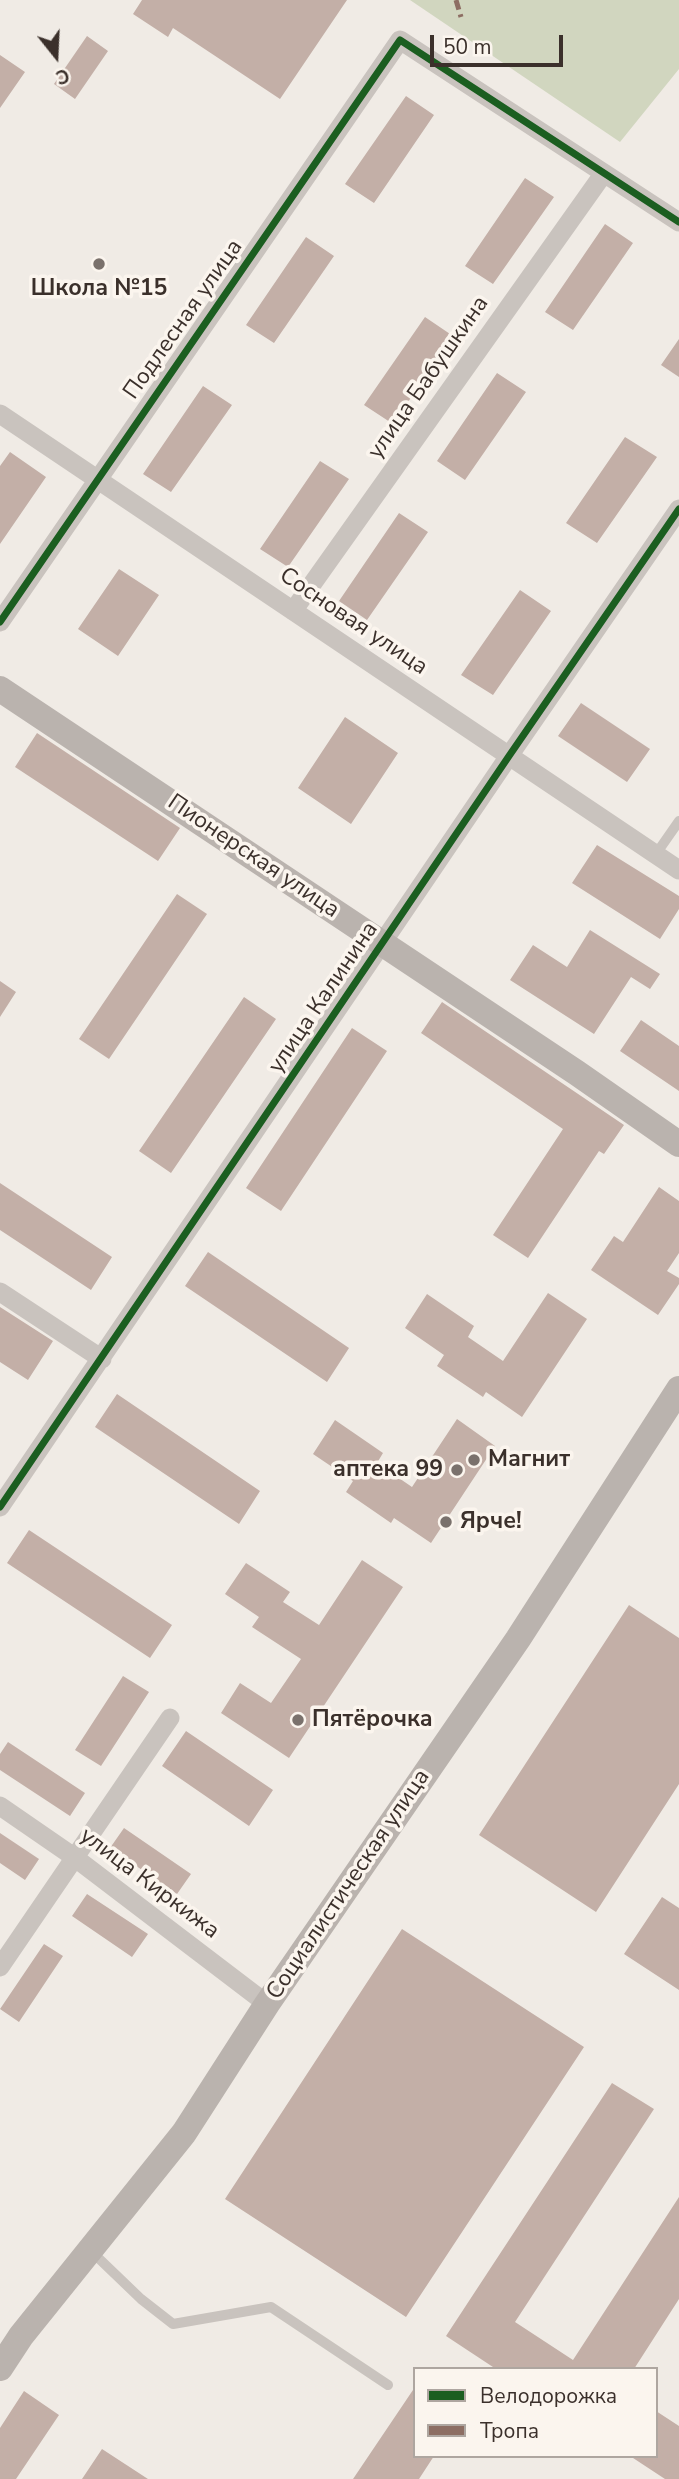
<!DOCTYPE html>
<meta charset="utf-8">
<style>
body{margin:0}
#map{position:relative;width:679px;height:2479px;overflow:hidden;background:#f0ebe5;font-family:"Nunito Sans",sans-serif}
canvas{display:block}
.legend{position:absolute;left:413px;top:2367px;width:245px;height:91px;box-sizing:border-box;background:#fbf5ee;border:2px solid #aea6a0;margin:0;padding:9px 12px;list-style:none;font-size:21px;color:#3b302b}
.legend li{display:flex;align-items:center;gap:14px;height:35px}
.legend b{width:35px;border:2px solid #aea6a0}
.north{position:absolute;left:21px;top:21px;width:70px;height:70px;-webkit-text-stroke:5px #fbf5ee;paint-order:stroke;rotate:162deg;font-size:19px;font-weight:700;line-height:28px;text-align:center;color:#3b302b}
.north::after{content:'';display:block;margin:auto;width:24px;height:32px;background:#3b302b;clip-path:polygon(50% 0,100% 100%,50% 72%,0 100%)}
.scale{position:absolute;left:430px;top:35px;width:133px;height:32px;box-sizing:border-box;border:4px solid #3b302b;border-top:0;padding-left:9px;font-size:21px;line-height:24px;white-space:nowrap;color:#3b302b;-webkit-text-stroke:5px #fbf5ee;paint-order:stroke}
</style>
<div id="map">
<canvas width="679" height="2479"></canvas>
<ul class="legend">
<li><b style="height:9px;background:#1b5e20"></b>Велодорожка</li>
<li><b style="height:9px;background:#8d6e63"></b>Тропа</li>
</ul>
<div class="north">С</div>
<div class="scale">50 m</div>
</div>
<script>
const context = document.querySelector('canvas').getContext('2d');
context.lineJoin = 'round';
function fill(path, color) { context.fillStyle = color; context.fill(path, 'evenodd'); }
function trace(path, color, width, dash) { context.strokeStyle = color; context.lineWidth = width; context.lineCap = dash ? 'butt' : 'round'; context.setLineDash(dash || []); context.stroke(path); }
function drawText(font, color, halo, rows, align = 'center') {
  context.font = font + ' "Nunito Sans",sans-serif'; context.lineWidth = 7; context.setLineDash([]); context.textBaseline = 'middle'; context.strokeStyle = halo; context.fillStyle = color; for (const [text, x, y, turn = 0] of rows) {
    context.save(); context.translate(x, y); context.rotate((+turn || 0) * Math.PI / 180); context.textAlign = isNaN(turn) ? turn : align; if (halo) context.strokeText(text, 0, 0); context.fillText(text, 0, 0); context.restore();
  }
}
fill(new Path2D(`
 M 410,0 L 679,0 L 679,69 L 620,142 Z`), '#d1d6bf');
fill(new Path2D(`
 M 142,0 L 347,0 L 280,99 L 173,28 L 168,37 L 133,14 Z
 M 87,36 L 108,51 L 75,99 L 54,84 Z
 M 0,55 L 25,72 L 0,108 Z
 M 406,96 L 434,115 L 374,203 L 345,184 Z
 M 525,178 L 554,197 L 493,284 L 465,266 Z
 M 605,224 L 633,243 L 573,330 L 545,312 Z
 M 306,237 L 334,256 L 274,343 L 246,325 Z
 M 425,317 L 453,336 L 393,424 L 364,405 Z
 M 679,339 L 679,377 L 661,365 Z
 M 497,373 L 526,392 L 465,480 L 437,461 Z
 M 203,386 L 232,405 L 171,492 L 143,474 Z
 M 625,437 L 657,457 L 597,543 L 566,523 Z
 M 10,452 L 46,477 L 0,544 L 0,466 Z
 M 320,461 L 349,479 L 288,567 L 260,549 Z
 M 399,513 L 428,532 L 367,620 L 339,601 Z
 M 119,569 L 159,595 L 118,656 L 78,629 Z
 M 520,590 L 551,611 L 493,695 L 461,675 Z
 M 581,703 L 650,749 L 627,782 L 558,736 Z
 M 345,717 L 398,753 L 351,824 L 298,788 Z
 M 37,733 L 180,828 L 158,861 L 15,767 Z
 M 597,845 L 679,896 L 679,909 L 660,939 L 572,883 Z
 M 177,894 L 207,914 L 109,1059 L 79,1039 Z
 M 590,930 L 660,974 L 650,989 L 631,977 L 594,1034 L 510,980 L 533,945 L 567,967 Z
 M 0,981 L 16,992 L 0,1017 Z
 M 244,997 L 276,1019 L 171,1173 L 139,1151 Z
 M 442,1002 L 624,1125 L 604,1154 L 599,1151 L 528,1258 L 493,1235 L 563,1129 L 421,1033 Z
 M 641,1020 L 679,1046 L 679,1091 L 620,1051 Z
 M 352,1028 L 387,1051 L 281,1211 L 246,1188 Z
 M 0,1183 L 112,1257 L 91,1290 L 0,1230 Z
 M 659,1187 L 679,1201 L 679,1253 L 667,1271 L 679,1278 L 679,1284 L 658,1315 L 591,1270 L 614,1236 L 623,1242 Z
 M 208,1252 L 349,1348 L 327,1382 L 185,1286 Z
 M 548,1293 L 587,1319 L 522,1417 L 486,1392 L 483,1397 L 437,1366 L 444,1355 L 405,1328 L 427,1294 L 474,1326 L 468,1337 L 503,1361 Z
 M 0,1307 L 53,1341 L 28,1380 L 0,1362 Z
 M 117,1394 L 260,1491 L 239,1524 L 95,1427 Z
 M 457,1419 L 495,1446 L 431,1543 L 394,1518 L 391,1523 L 346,1492 L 353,1481 L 313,1454 L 335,1420 L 383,1453 L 377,1463 L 412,1487 Z
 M 29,1530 L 172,1625 L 150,1658 L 7,1563 Z
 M 362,1560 L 403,1587 L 289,1758 L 221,1713 L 240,1683 L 271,1703 L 301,1659 L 252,1627 L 259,1617 L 225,1594 L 246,1563 L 290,1592 L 283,1602 L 319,1625 Z
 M 629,1605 L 679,1638 L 679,1784 L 596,1912 L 479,1835 Z
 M 123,1676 L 149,1692 L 101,1766 L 75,1750 Z
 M 186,1731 L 273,1790 L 249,1826 L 162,1766 Z
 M 8,1742 L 85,1793 L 70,1816 L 0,1770 L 0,1754 Z
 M 124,1828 L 191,1874 L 177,1894 L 110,1848 Z
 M 0,1833 L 39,1859 L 25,1880 L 0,1863 Z
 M 87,1894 L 148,1934 L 132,1957 L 72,1916 Z
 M 662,1897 L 679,1908 L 679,1990 L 624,1954 Z
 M 402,1929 L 584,2047 L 406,2317 L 225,2199 Z
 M 44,1944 L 63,1956 L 19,2022 L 0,2009 Z
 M 612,2083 L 654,2109 L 515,2322 L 573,2360 L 679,2197 L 679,2299 L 634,2369 L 496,2369 L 446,2336 Z
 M 415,2387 L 415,2456 L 434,2456 L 419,2479 L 353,2479 Z
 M 24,2391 L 59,2415 L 16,2479 L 0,2479 L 0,2428 Z
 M 656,2411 L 679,2426 L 679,2479 L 665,2479 L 630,2456 L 656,2456 Z
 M 102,2449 L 148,2479 L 82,2479 Z`), '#c3afa7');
trace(new Path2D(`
 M 656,854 L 679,821
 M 90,2250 L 141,2299 L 173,2324 L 271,2307 L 388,2385`), '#c9c3be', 10);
trace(new Path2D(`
 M 0,414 L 679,870
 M 293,611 L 604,173
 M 0,622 L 400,40 L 679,222
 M 0,1292 L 102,1359
 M 0,1507 L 509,756 L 679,509
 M 0,1806 L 74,1857 L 267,2004
 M 0,1967 L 170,1718`), '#c9c3be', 19);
trace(new Path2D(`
 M 0,689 L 577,1073 L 679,1144
 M 0,2368 L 21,2336 L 184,2133 L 267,2004 L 518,1639 L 679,1389`), '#bab3ae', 26);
trace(new Path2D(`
 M 456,0 L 461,17`), '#8d6e63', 5, [10, 5]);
trace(new Path2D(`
 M 0,622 L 400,40 L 679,222
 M 0,1507 L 509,756 L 679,509`), '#1b5e20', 7);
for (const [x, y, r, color] of [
 [99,264,7,"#7a716c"],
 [474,1460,7,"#7a716c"],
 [457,1470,7,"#7a716c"],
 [446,1522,7,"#7a716c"],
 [298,1720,7,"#7a716c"]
]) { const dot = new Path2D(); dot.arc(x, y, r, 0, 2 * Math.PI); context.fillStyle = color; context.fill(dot); trace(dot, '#fbf5ee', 2.5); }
drawText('bold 23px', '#3b302b', '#fbf5ee', [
 ["Школа №15",99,289,"center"],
 ["Магнит",488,1460],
 ["аптека 99",443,1470,"right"],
 ["Ярче!",460,1522],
 ["Пятёрочка",312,1720]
], 'left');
drawText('23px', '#3b302b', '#fbf5ee', [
 ["Подлесная улица",184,320,-55],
 ["улица Бабушкина",429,378,-55],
 ["Сосновая улица",353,622,34],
 ["Пионерская улица",253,857,34],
 ["улица Калинина",324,998,-56],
 ["улица Киркижа",149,1884,37],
 ["Социалистическая улица",349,1885,-56]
]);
</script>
